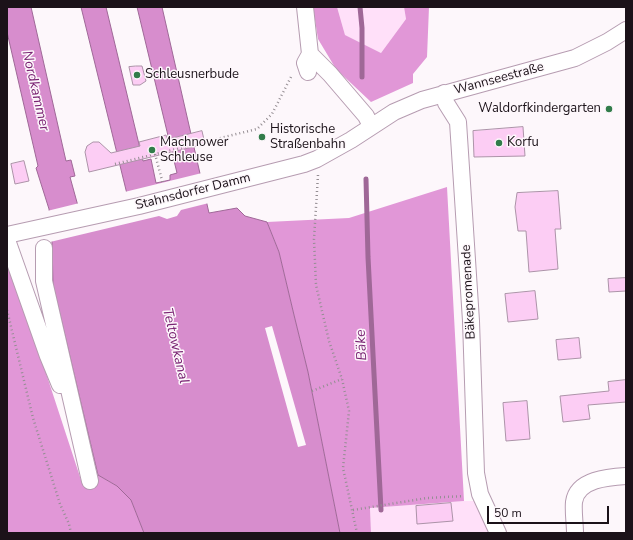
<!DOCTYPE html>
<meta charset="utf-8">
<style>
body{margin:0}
#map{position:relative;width:633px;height:540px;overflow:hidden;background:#fdf7fb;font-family:"Nunito Sans",sans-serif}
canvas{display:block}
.frame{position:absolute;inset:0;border:8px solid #1b1219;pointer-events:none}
.scale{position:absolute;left:487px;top:506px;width:122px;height:18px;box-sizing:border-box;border:2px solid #1b1219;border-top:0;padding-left:5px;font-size:12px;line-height:14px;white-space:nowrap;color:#1b1219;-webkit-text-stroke:3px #fdf7fb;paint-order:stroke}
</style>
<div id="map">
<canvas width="633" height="540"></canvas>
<div class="frame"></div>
<div class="scale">50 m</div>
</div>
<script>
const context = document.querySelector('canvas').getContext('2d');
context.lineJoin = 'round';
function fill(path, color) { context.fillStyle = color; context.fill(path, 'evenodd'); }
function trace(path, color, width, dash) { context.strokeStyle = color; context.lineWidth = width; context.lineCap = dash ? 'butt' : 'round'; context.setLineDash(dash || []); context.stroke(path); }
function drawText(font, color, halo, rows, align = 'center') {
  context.font = font + ' "Nunito Sans",sans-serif'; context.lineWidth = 3; context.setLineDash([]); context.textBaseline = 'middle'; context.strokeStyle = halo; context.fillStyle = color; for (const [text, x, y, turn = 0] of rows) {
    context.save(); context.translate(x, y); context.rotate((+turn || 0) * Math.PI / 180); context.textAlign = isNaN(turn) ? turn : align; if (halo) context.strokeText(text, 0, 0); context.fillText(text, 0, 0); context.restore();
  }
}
fill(new Path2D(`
 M 337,7 L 404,7 L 406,19 L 381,53 L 345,35 Z
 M 464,501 L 489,501 L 504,533 L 371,533 L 370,508 Z`), '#ffe0f9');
fill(new Path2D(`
 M 313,7 L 337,7 L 345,35 L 381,53 L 406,19 L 404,7 L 429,7 L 427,57 L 413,74 L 413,83 L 371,102 L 336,69 L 318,39 Z
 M 447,187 L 464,501 L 370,508 L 371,533 L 340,533 L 308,372 L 294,315 L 279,252 L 267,222 L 349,218 Z
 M 7,254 L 82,483 L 90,481 L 98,475 L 117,486 L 131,500 L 144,533 L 7,533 Z`), '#e197d7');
const water = new Path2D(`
 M 7,7 L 31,7 L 66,161 L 71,160 L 75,176 L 70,177 L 78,206 L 127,194 L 81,7 L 106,7 L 143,161 L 151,159 L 156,183 L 170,180 L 170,175 L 177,173 L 137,7 L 162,7 L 209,213 L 237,208 L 245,216 L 267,222 L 279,252 L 294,315 L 308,372 L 340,533 L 144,533 L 131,500 L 117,486 L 98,475 L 53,285 L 52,243 L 49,209 L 36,168 L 38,166 L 7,32 Z`);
fill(water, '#d78dcd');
trace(water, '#9f6897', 1);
fill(new Path2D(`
 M 202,173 L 209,203 L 181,210 L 177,216 L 167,219 L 159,216 L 50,242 L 47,211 Z
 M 272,326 L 306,445 L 298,447 L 265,328 Z`), '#fdf7fb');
trace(new Path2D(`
 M 360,7 L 362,28 L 362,77
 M 366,179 L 368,257 L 381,510`), '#9f6897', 5);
const building = new Path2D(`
 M 136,66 L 142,66 L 146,81 L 140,85 L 133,85 L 129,67 Z
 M 523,127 L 525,156 L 474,157 L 473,131 Z
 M 202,131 L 205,144 L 89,172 L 85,152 L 87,146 L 93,142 L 99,142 L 111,153 L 140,146 L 139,142 L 166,135 L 167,139 Z
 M 24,161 L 29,181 L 15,184 L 11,164 Z
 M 558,191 L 561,229 L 555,229 L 558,269 L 529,272 L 526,231 L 518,231 L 515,207 L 517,193 Z
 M 626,278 L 626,291 L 609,292 L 608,279 Z
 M 535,291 L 538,319 L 508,322 L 505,294 Z
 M 579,338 L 581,358 L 558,360 L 556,340 Z
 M 626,380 L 626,402 L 588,405 L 590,419 L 563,422 L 560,396 L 609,391 L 608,382 Z
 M 527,401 L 530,439 L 506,441 L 503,403 Z
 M 451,503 L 453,521 L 417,524 L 416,506 Z`);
fill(building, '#fccdf4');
trace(building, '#ac93a8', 1);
const minor = new Path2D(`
 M 305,7 L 310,54 L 330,74 L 366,116 L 371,126
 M 308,72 L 305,63 L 310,54
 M 444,93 L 446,103 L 458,122 L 471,321 L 476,473 L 480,494 L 498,533
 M 7,235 L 139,206 L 304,164 L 317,159 L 351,140 L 394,112 L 422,100 L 575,58 L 607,42 L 626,30
 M 7,240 L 48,356 L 60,385
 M 44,248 L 44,281 L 90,481
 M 575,533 C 575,523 573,512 574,502 C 577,479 609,477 626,476`);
trace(minor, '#b69cb1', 18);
trace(new Path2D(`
 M 155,154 L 163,184
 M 115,164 L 257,129 L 272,114 L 292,75
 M 318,175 L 314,239 L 316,285 L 329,341 L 342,379 L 349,411 L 343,468 L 357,533
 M 7,310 L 33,418 L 60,504 L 69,524 L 71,533
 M 312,391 L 342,379
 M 353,510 L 427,498 L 464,496`), '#958e93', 2.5, [1, 3]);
trace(minor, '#fff', 16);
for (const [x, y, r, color] of [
 [137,75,4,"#317c4a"],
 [609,109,4,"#317c4a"],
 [262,137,4,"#317c4a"],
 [499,143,4,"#317c4a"],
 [152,150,4,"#317c4a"]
]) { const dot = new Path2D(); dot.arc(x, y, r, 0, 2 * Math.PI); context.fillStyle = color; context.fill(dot); trace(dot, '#fdf7fb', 1.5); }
drawText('13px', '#1b1219', '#fdf7fb', [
 ["Schleusnerbude",145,75],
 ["Waldorfkindergarten",601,109,"right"],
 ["Historische",270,130],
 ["Straßenbahn",270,145],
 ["Machnower",160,143],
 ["Schleuse",160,158],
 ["Korfu",507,143]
], 'left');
drawText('13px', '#1b1219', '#fdf7fb', [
 ["Wannseestraße",499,79,-15],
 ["Stahnsdorfer Damm",193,192,-14],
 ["Bäkepromenade",469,292,-93]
]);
drawText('italic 14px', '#7a2473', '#fdf7fb', [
 ["Nordkammer",35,91,77],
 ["Bäke",362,345,-93],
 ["Teltowkanal",175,346,77]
]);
</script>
